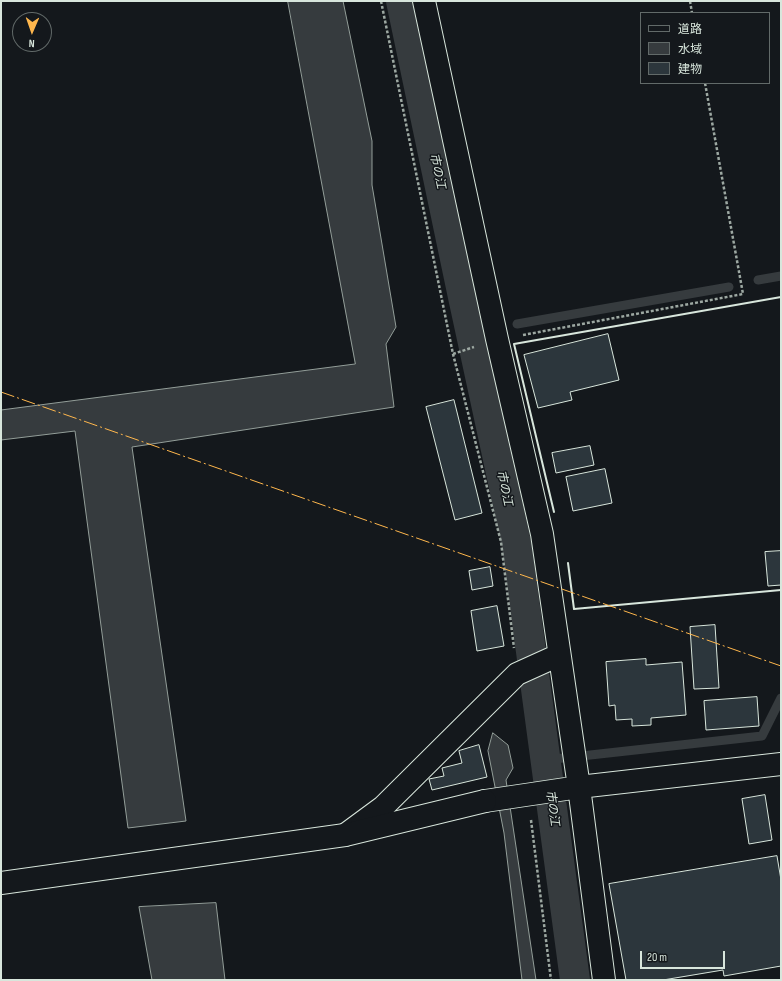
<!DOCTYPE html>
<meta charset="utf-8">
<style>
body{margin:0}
#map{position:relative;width:782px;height:981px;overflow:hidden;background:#14181c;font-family:"Sofia Sans Condensed","Noto Sans JP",sans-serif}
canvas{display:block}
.frame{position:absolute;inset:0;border:2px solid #d8e6dc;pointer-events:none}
.legend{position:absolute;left:640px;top:12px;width:130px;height:72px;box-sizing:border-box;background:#14181c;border:1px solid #626a69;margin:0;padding:5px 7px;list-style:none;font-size:12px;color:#d8e6dc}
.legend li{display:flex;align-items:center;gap:8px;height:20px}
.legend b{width:20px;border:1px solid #626a69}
.north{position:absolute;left:12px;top:12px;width:40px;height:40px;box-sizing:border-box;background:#14181c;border:1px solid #626a69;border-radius:50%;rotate:182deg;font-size:11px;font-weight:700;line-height:16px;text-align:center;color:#d8e6dc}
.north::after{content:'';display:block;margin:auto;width:14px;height:18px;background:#ffb74d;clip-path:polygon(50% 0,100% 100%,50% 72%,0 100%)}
.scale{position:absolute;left:640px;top:951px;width:85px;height:18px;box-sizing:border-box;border:2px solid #d8e6dc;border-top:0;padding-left:5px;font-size:12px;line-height:14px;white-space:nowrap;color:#d8e6dc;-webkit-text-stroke:3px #14181c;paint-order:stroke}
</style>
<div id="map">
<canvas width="782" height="981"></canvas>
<div class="frame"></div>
<ul class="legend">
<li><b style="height:5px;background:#14181c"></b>道路</li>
<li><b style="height:11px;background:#363b3e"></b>水域</li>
<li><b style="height:11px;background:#2c363c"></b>建物</li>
</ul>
<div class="north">N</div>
<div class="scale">20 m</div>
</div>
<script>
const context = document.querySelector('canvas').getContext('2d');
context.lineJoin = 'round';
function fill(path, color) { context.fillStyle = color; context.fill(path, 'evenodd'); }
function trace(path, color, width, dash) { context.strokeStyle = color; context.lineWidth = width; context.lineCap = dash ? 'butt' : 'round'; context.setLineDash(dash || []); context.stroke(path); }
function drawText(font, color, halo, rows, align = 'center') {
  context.font = font + ' "Sofia Sans Condensed","Noto Sans JP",sans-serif'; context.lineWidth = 3; context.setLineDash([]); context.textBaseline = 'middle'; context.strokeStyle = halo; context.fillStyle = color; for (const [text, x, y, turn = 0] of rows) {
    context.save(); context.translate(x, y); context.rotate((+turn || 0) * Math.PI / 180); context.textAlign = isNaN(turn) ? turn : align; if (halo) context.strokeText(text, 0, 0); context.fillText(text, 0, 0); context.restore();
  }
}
const water = new Path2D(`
 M 288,1 L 343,1 L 372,141 L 372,185 L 396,327 L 386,344 L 394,407 L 132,447 L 186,821 L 128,828 L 75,431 L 1,440 L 1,410 L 355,364 Z
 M 493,733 L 508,745 L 513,768 L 506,780 L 536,980 L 522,980 L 504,833 L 488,751 Z
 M 216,903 L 225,980 L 152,980 L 139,907 Z`);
fill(water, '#363b3e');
trace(water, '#939e99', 1);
trace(new Path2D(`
 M 758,280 L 781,276
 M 517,324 L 729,287
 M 545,760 L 762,736 L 781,698`), '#363b3e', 9);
trace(new Path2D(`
 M 401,1 L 463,297 L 517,547 L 575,980`), '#363b3e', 30);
const building = new Path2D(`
 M 608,334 L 619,380 L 570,392 L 572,400 L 538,408 L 524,355 Z
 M 454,400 L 482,513 L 455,520 L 426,407 Z
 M 590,446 L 594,465 L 556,473 L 552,453 Z
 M 605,469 L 612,503 L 573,511 L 566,477 Z
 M 781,551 L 781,585 L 768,586 L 765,552 Z
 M 490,567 L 493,586 L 472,590 L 469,571 Z
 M 497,606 L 504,646 L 477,651 L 471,611 Z
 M 715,625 L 719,688 L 694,689 L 690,627 Z
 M 646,659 L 646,665 L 682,662 L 686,715 L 651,718 L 651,725 L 632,726 L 632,719 L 616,720 L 615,705 L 609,706 L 606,662 Z
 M 757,697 L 759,726 L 706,730 L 704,701 Z
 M 479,745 L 487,777 L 432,790 L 429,779 L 444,776 L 442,768 L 462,763 L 459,751 Z
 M 765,795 L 772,840 L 749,844 L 742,799 Z
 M 777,856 L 781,880 L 781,966 L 724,976 L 723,970 L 663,980 L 626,980 L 609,884 Z`);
fill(building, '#2c363c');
trace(building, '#d8e6dc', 1);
const street = new Path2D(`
 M 424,1 L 497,339 L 542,534 L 579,787 L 604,980
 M 485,801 L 579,787 L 781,764
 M 345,835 L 383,807 L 517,674 L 559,655`);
const secondary = new Path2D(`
 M 1,883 L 345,835 L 485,801`);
trace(street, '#d8e6dc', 24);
trace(secondary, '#d8e6dc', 24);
trace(new Path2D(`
 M 381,1 L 453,354 L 501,542 L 514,648
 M 690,1 L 692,13
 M 523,335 L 743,294 L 705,83
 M 453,354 L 474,347
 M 531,820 L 551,980`), '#9da8a2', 2.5, [3, 2]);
trace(street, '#14181c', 22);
trace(secondary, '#14181c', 22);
trace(new Path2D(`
 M 554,512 L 514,344 L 781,297
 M 568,563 L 574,609 L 781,590`), '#d8e6dc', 2);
trace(new Path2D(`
 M 1,392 L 781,666`), '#ffb74d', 1, [14, 3, 2, 3]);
drawText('italic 12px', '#d8e6dc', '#14181c', [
 ["市の江",437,171,78],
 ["市の江",504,488,78],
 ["市の江",552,808,82]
]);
</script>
